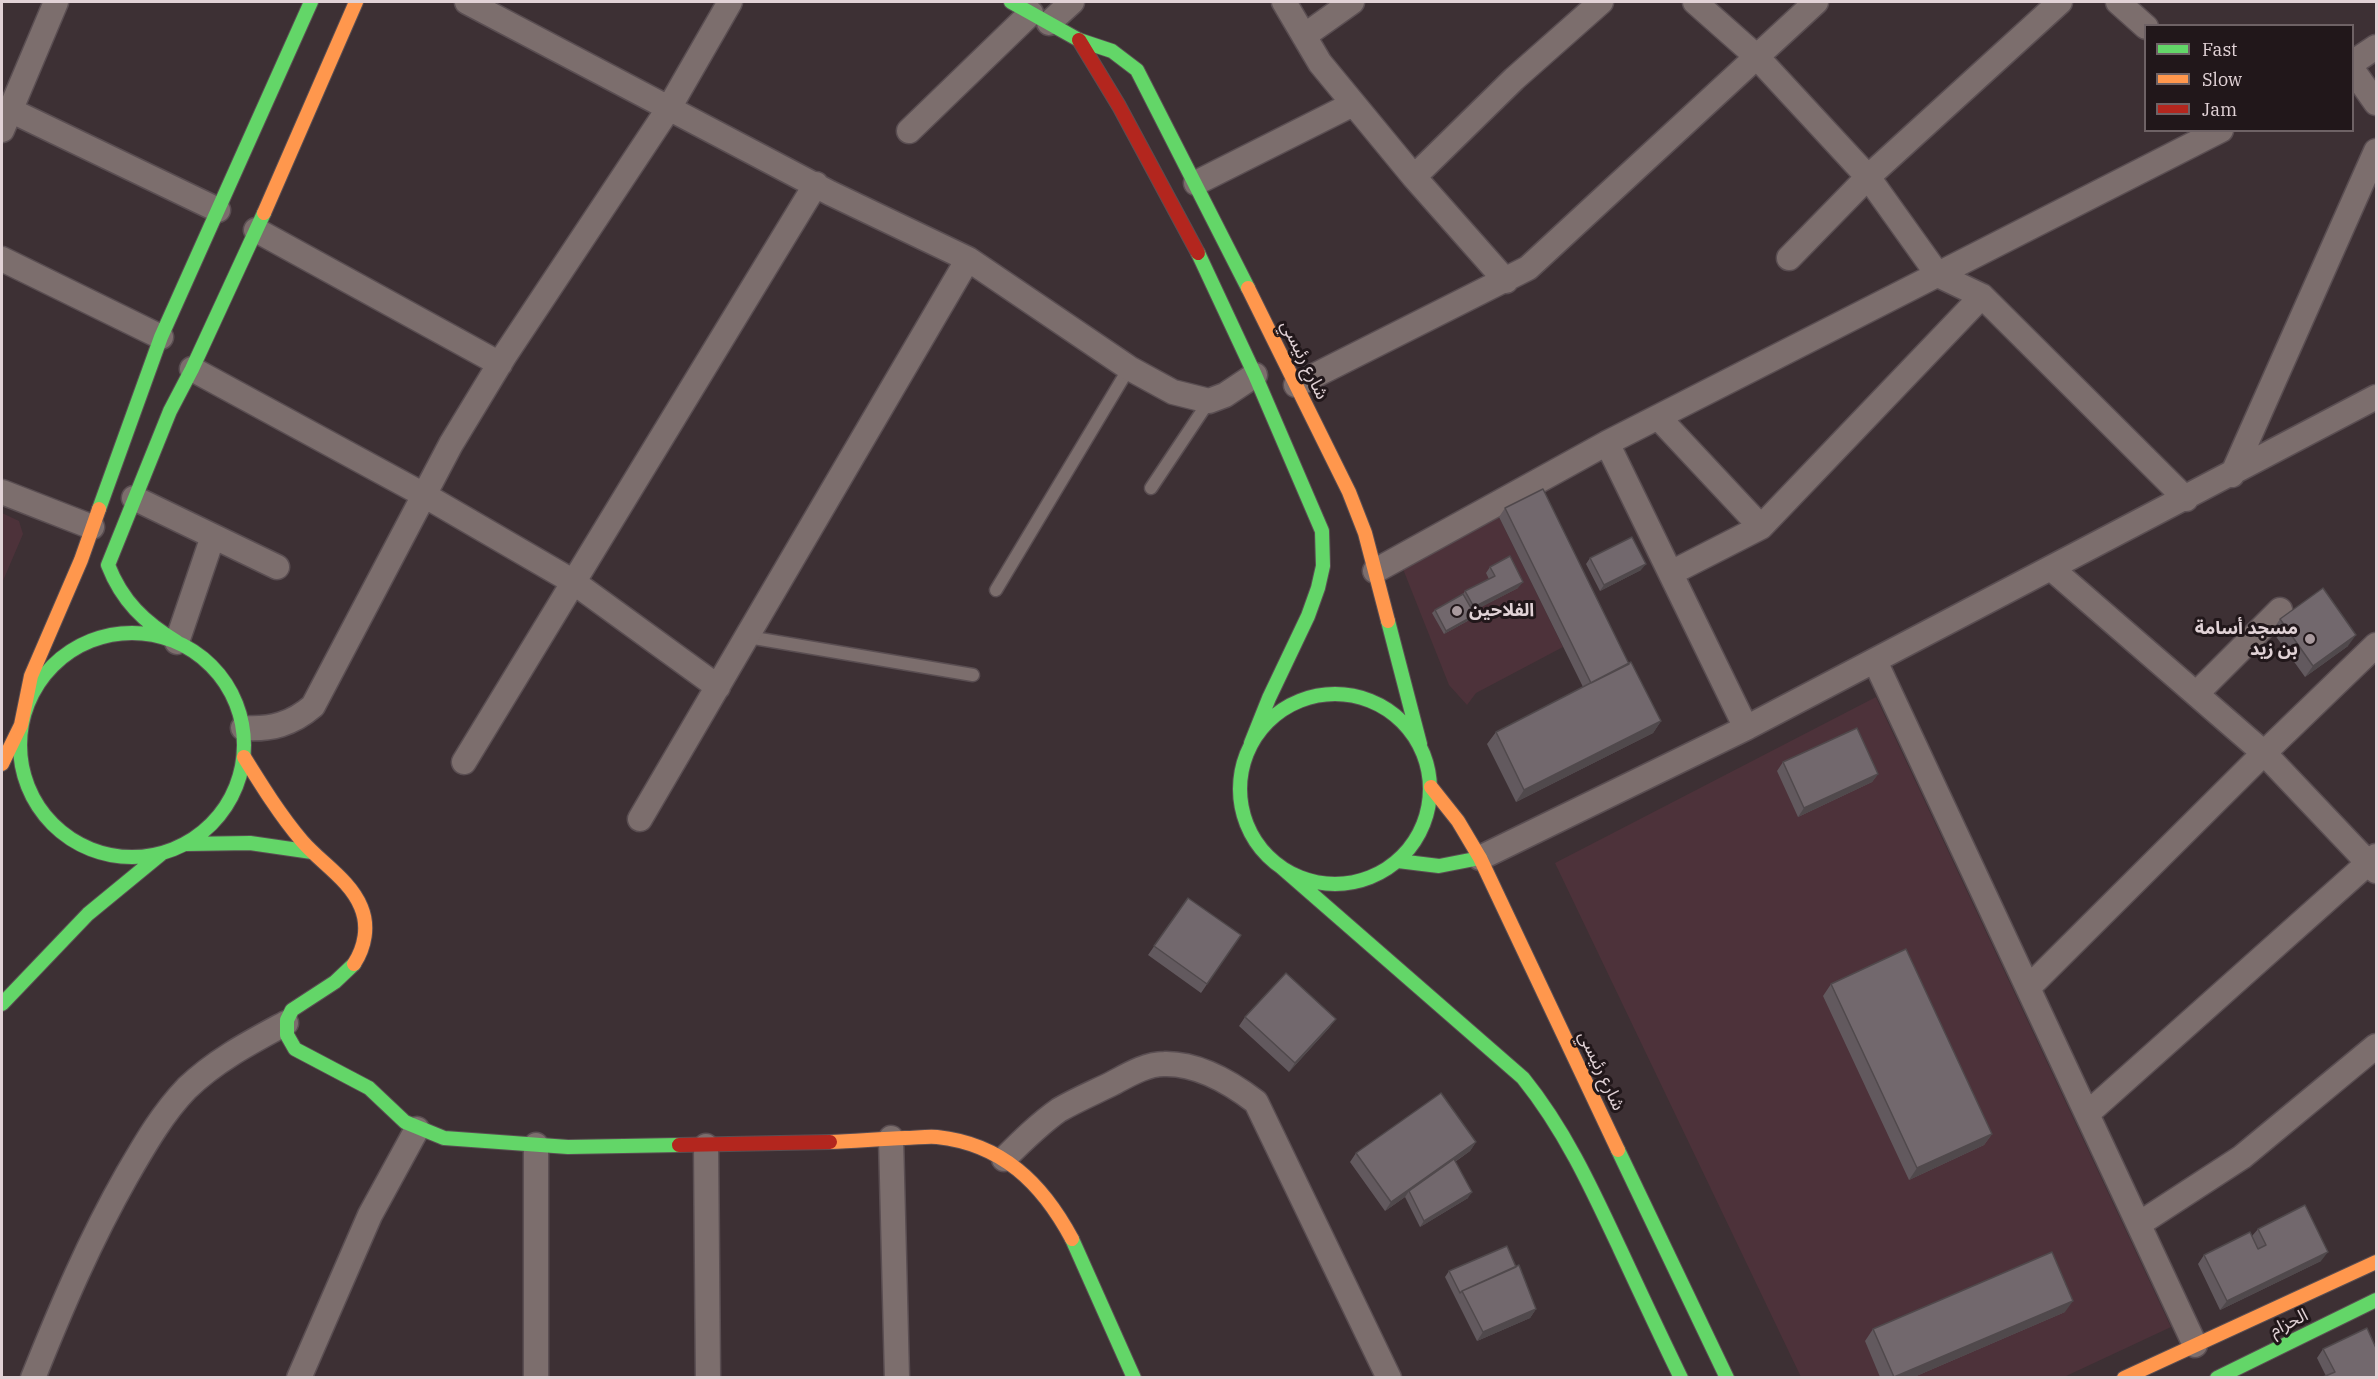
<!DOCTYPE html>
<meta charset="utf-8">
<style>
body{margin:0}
#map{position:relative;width:2378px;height:1379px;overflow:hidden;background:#3d3034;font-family:"IBM Plex Serif",serif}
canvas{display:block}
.frame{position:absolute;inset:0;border:3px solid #e1d2d6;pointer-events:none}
.legend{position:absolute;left:2144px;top:24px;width:210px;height:108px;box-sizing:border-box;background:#21171a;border:2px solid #6e6265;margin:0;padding:8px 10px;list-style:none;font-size:18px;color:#e1d2d6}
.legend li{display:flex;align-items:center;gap:12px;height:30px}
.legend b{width:30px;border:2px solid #6e6265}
</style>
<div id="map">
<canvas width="2378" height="1379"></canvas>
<div class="frame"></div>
<ul class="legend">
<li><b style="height:8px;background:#63d668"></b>Fast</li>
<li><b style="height:8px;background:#ff974d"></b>Slow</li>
<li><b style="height:8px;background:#b3261e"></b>Jam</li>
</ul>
</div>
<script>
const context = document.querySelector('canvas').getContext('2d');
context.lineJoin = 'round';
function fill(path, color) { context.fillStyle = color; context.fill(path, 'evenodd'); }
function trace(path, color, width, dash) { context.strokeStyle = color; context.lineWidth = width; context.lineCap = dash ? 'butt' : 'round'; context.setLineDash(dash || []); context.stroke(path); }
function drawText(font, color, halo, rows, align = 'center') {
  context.font = font + ' "IBM Plex Serif","Noto Sans Arabic",serif'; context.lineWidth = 6; context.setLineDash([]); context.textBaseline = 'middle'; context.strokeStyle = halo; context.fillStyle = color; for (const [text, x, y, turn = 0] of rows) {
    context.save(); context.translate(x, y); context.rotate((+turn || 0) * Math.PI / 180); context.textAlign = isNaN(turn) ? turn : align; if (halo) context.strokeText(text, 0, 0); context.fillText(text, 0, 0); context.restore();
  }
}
fill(new Path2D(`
 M 2,513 L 19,521 L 23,534 L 2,583 Z
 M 1499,517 L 1563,647 L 1476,693 L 1467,705 L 1449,685 L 1403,569 Z
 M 1876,697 L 2171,1327 L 2064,1377 L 1801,1377 L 1555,863 Z`), '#4d323a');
const lane = new Path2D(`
 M 1151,488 L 1209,401
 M 996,590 L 1129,368
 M 748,637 L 973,675`);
const street = new Path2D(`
 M 467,2 L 830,193 L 968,259 L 1129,368 L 1173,392 L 1209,401 L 1225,395 L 1255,375
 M 1284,2 L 1320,63 L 1414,177 L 1506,281
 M 1695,2 L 1756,56 L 1868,177 L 1938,275 L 1982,296 L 2186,499
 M 2118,2 L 2146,27
 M 1049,23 L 1072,2
 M 1304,36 L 1352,2
 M 2352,63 L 2376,47
 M 2352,69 L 2376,103
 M 10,110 L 218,210
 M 2,130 L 56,2
 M 909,131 L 1031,13
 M 1414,177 L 1514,79 L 1601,2
 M 1196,183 L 1353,104
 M 256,230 L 500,364
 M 1789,258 L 1868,177 L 2060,2
 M 2,259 L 161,337
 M 192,369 L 424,495 L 572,581 L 718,687
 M 1296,385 L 1528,268 L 1816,2
 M 1658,417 L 1761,527
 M 1607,443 L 1746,728
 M 2232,475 L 2376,151
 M 2,492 L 92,527
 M 134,498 L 277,567
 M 2052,569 L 2264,753 L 2376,871
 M 1375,571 L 1607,443 L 2221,130
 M 1671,573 L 1761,527 L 1982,296
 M 177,642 L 213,536
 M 1875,661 L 2195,1345
 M 2196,694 L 2280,610
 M 243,728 C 271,730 292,724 313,706 L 451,444 L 505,355 L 669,108 L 730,2
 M 464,762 L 816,184
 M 640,819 L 968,259
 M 1480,858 L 1746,728 L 2376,397
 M 2028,988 L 2264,753 L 2376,645
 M 2087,1114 L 2376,856
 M 891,1138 L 897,1378
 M 536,1145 L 536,1378
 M 706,1146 L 708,1378
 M 1004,1159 C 1021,1142 1039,1124 1059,1110 C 1076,1100 1095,1092 1113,1083 C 1128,1075 1146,1064 1164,1064 C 1198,1063 1230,1082 1256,1102 L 1389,1378
 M 2139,1224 L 2242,1157 L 2376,1046
 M 33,1378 C 61,1308 90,1240 127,1175 C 145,1144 162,1114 187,1088 C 216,1060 251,1042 286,1023
 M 299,1378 L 370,1215 L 417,1129`);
const fast = new Path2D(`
 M 1011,2 L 1079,40 L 1112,51 L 1137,70 L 1248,288
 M 1198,253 L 1255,375 L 1322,531 L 1323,566 L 1318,588 L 1308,616 L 1269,698 L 1251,743
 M 99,509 L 161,337 L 311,2
 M 1388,621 L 1420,744
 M20 745a112 112 0 1 1 224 0a112 112 0 1 1-224 0Z
 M 177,642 C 144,622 122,601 108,565 L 170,411 L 192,369 L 264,213
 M1240 789a95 95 0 1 1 190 0a95 95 0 1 1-190 0Z
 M 186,844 L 250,843 L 312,852
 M 1398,861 L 1439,866 L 1480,858
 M 1281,867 L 1523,1078 C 1565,1130 1592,1189 1620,1249 C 1640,1292 1660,1335 1681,1378
 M 354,964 L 335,982 L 292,1010 L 287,1020 L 287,1035 L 295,1049 L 369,1088 L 405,1122 L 444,1138 L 568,1147 L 679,1145
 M 2,1004 L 88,914 L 161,854
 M 1618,1150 L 1727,1378
 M 1072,1239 L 1134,1378
 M 2217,1378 L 2376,1300`);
const slow = new Path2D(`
 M 264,213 L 356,2
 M 1248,288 L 1349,492 L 1365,533 L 1388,621
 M 244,757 C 262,786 280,815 302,841 C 321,863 350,880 361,907 C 369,926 365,947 354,964
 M 2,764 L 21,725 L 31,676 L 81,560 L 99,509
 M 1431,787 L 1458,821 L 1480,858 L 1618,1150
 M 830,1142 C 855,1141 880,1139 905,1138 C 915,1138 927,1136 937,1137 C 1002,1144 1042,1183 1072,1239
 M 2124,1378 L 2376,1262`);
const jam = new Path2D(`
 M 1079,40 L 1119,106 L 1198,253
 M 679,1145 L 830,1142`);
trace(lane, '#5a4e52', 15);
trace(street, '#5a4e52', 27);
trace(fast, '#5a4e52', 16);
trace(slow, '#5a4e52', 16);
trace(jam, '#5a4e52', 16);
trace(lane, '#7c6e6d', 12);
trace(street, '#7c6e6d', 24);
trace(fast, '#63d668', 14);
trace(slow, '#ff974d', 14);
trace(jam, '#b3261e', 14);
fill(new Path2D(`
 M 1505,508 L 1629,664 L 1661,721 L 1653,733 L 1516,802 L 1487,744 L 1496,732 L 1583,687 L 1499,517 Z
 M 1590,558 L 1641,570 L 1600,591 L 1586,564 Z
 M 1490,567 L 1518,588 L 1473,611 L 1475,615 L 1473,618 L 1444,634 L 1432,613 L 1435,610 L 1463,594 L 1465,591 L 1489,579 L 1486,573 Z
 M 2280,619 L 2348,646 L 2305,677 L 2272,631 Z
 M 1783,762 L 1878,774 L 1872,782 L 1798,817 L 1777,771 Z
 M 1188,898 L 1241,935 L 1201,993 L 1148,955 Z
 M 1831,984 L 1992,1134 L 1984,1145 L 1909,1180 L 1823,996 Z
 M 1245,1017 L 1336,1019 L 1329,1028 L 1289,1072 L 1239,1026 Z
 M 1476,1142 L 1470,1151 L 1455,1162 L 1468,1198 L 1420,1227 L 1405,1197 L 1385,1211 L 1350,1162 L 1356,1153 Z
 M 2258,1229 L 2321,1261 L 2220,1310 L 2198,1264 L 2204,1255 L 2252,1236 Z
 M 1516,1267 L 1536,1309 L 1530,1318 L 1477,1341 L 1445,1277 L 1449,1271 Z
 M 2065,1312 L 1914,1377 L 1880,1377 L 1865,1341 L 1873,1329 Z
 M 2323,1349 L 2376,1377 L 2326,1376 L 2317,1358 Z`), '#62595e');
fill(new Path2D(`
 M 1646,564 L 1641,570 L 1600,591 L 1604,585 Z
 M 1523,582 L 1518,588 L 1470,613 L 1474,607 Z
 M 1475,615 L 1473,618 L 1444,634 L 1446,631 Z
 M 2356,635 L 2348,646 L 2305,677 L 2313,666 Z
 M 1661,721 L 1653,733 L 1516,802 L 1524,790 Z
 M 1878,774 L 1872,782 L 1798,817 L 1804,808 Z
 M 1336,1019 L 1329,1028 L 1289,1072 L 1295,1063 Z
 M 1992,1134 L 1984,1145 L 1909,1180 L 1917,1168 Z
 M 1476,1142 L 1470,1151 L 1410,1193 L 1409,1191 L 1405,1197 L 1385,1211 L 1391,1202 Z
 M 1472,1192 L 1468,1198 L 1420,1227 L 1424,1221 Z
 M 2328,1252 L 2321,1261 L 2220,1310 L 2227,1301 Z
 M 2073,1301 L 2065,1312 L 1914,1377 L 1895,1377 Z
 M 1536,1309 L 1530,1318 L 1477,1341 L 1483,1332 Z`), '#50494c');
const building = new Path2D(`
 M 1543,489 L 1629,664 L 1591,683 L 1505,508 Z
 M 1632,537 L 1646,564 L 1604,585 L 1590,558 Z
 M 1510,556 L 1523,582 L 1474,607 L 1465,591 L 1495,576 L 1490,567 Z
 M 2323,588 L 2356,635 L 2313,666 L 2280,619 Z
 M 1463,594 L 1475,615 L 1446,631 L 1435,610 Z
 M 1631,662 L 1661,721 L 1524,790 L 1496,732 Z
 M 1857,728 L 1878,774 L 1804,808 L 1783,762 Z
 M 1188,898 L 1241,935 L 1207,984 L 1154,946 Z
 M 1906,949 L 1992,1134 L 1917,1168 L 1831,984 Z
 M 1286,973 L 1336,1019 L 1295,1063 L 1245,1017 Z
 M 1441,1093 L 1476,1142 L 1391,1202 L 1356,1153 Z
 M 1454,1159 L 1472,1192 L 1424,1221 L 1409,1191 Z
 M 2305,1205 L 2328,1252 L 2227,1301 L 2204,1255 L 2250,1232 L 2258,1249 L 2266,1245 L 2258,1229 Z
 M 1507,1246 L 1516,1267 L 1462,1291 L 1460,1293 L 1449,1271 Z
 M 2052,1252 L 2073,1301 L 1894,1377 L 1873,1329 Z
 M 1519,1265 L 1536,1309 L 1483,1332 L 1462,1291 Z
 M 2367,1328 L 2376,1348 L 2376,1377 L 2323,1377 L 2335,1372 L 2323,1349 Z`);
fill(building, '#72686d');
trace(building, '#50494c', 1.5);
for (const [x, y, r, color] of [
 [1457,611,6,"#a8999d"],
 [2310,639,6,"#a8999d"]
]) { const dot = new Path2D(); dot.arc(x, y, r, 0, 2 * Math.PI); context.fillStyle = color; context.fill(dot); trace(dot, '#21171a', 2); }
drawText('18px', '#e1d2d6', '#21171a', [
 ["شارع رئيسي",1304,360,64],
 ["شارع رئيسي",1601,1071,65],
 ["الحزام",2289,1323,-26]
]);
drawText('bold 18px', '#e1d2d6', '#21171a', [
 ["الفلاحين",1469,611],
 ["مسجد أسامة",2298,629,"right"],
 ["بن زيد",2298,650,"right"]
], 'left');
</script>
